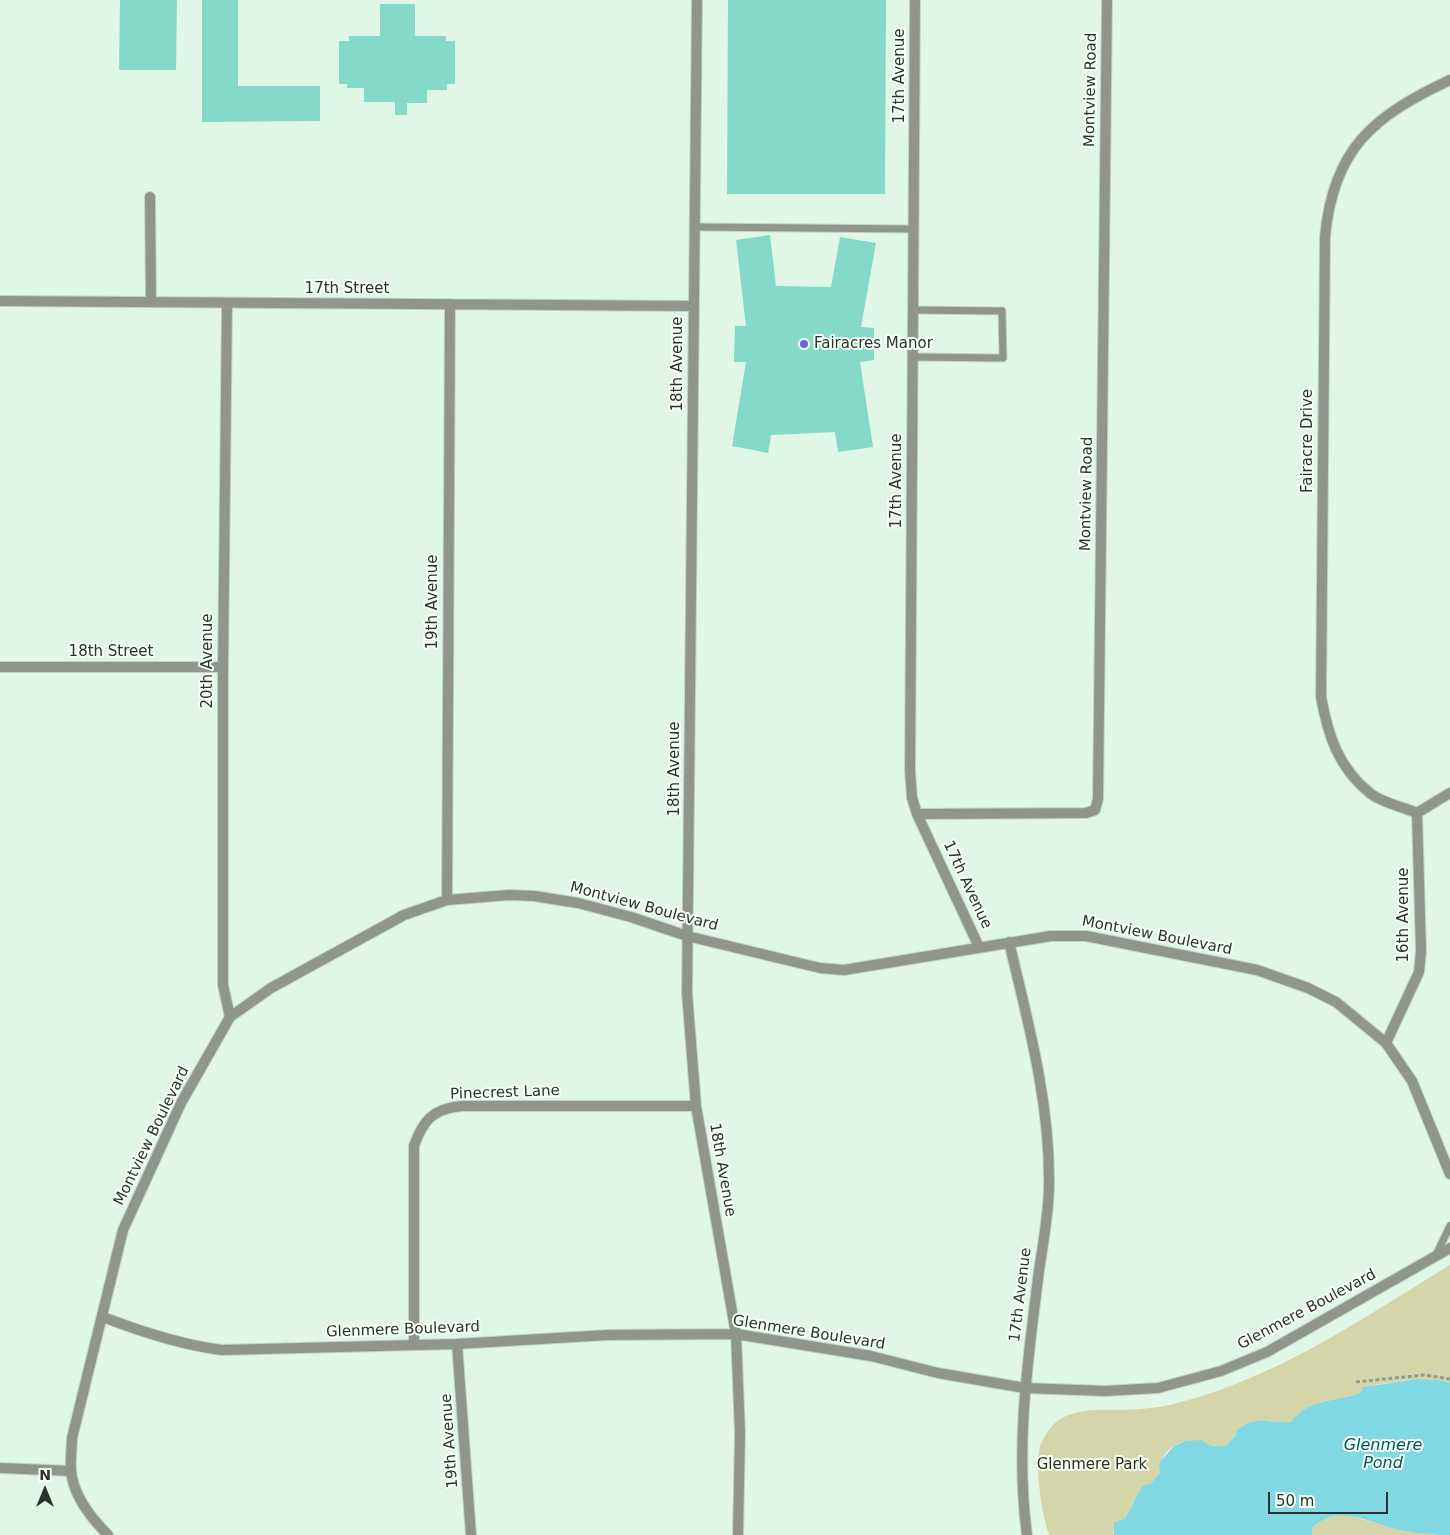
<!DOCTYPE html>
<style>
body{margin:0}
#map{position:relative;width:1450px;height:1535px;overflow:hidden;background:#e0f6e7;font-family:"DejaVu Sans",sans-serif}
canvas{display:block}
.north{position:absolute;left:20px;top:1465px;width:50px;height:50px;-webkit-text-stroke:4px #f7fff9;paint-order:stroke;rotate:0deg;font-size:14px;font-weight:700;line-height:20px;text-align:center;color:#2a322d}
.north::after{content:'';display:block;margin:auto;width:18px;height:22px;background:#2a322d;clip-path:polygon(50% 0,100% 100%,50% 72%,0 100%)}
.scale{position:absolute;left:1268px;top:1492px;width:120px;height:22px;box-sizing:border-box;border:2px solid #2a322d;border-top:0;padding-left:6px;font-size:15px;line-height:18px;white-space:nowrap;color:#2a322d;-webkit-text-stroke:4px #f7fff9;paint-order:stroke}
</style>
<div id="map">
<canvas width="1450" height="1535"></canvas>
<div class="north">N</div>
<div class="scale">50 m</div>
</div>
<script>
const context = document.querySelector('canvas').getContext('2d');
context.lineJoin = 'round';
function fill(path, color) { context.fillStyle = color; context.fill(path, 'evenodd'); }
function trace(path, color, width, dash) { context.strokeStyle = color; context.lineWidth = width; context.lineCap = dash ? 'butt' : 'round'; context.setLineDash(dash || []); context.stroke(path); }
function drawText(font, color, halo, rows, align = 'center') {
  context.font = font + ' "DejaVu Sans",sans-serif'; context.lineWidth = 4; context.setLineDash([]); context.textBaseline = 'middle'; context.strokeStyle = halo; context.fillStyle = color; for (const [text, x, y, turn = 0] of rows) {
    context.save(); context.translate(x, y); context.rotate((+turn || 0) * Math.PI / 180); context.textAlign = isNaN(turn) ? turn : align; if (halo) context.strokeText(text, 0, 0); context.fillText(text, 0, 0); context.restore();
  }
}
fill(new Path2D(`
 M 1450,1265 L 1450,1383 C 1422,1375 1392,1383 1363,1387 L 1360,1393 C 1335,1402 1307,1399 1291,1422 L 1278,1423 L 1270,1421 L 1243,1425 L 1227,1445 C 1222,1445 1216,1446 1211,1446 C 1203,1445 1192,1440 1184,1442 C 1169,1445 1159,1458 1160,1473 L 1150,1484 L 1142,1486 L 1125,1519 L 1113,1530 L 1114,1535 L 1049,1535 C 1042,1515 1037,1478 1038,1456 C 1039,1446 1045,1434 1052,1426 C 1073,1403 1113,1412 1140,1409 C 1153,1408 1168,1406 1181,1402 C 1278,1377 1365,1317 1450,1265 Z
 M 1344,1514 L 1397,1529 L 1436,1535 L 1312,1535 L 1312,1528 L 1320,1520 Z`), '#d5d5aa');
fill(new Path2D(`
 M 1418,1379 L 1439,1380 L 1450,1383 L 1450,1535 C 1435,1535 1411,1533 1396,1529 C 1367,1522 1338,1503 1312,1528 L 1312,1535 L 1114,1535 L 1114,1522 L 1125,1519 L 1142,1486 L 1150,1484 L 1160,1473 L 1159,1463 L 1174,1446 L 1185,1441 L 1201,1440 L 1211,1446 L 1227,1445 L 1235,1436 L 1237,1430 C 1256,1414 1269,1424 1291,1422 C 1307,1399 1335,1402 1360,1393 L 1363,1387 Z`), '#80d9e2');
fill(new Path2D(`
 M 120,0 L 177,0 L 176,70 L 119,70 Z
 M 202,0 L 238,0 L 238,86 L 320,86 L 320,121 L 202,122 Z
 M 728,0 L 886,0 L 885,194 L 727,194 Z
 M 380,4 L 415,4 L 415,36 L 446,36 L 446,41 L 455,41 L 455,84 L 447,84 L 447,90 L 427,90 L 427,103 L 407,103 L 407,115 L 395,115 L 395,102 L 364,102 L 364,88 L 347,88 L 347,84 L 339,84 L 339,41 L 349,41 L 349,36 L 380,36 Z
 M 770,235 L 776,286 L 831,287 L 840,237 L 876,243 L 861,327 L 874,328 L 874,360 L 860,362 L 873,447 L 838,452 L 835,432 L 771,435 L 768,453 L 732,446 L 746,362 L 734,362 L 735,326 L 746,326 L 736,240 Z`), '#84d9c8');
const lane = new Path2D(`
 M 695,227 L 914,229
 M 913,357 L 1003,358 L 1002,311 L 913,310
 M 1436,1255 L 1450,1226`);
const street = new Path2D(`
 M 697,0 L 687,993 L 696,1106 L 736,1334 L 740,1433 L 738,1535
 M 915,0 L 910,770 L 912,798 L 917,814 L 979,947
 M 150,197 L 151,302
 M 0,301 L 694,306
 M 227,304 L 223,667 L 223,985 L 230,1017
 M 0,667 L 223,667
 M 1417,813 C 1403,807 1383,803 1371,794 C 1338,768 1328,735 1321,697 L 1325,237 C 1333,149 1373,116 1450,80
 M 1417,813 L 1421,951 L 1419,972 L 1386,1043 L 1412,1081 L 1450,1174
 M 1417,813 L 1450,793
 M 917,814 L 1086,813 L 1095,810 L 1098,799 L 1107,0
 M 447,900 L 450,304
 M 1009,942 C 1028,1022 1050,1102 1049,1184 C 1049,1213 1043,1243 1039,1271 C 1028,1359 1015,1446 1027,1535
 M 103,1317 C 142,1332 181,1345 222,1350 L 457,1344 L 607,1335 L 736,1334 L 871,1356 L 938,1373 L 1025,1388 L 1105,1391 L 1158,1388 L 1221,1371 L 1267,1352 L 1450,1248
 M 457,1344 L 471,1535
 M 414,1345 L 414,1146 C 423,1120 433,1109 461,1106 L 696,1106
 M 0,1468 L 71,1471
 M 108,1535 C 91,1518 72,1494 71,1469 C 70,1459 72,1448 72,1438 L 123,1230 L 181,1103 L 230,1017 L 271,988 L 404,915 L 447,900 L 509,895 L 534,896 L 578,903 L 631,917 L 687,936 L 820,968 L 844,970 L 1051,936 L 1086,936 L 1257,970 L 1308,988 L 1336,1002 L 1386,1043`);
trace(lane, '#bfd3c6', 9);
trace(street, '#bfd3c6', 12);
trace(new Path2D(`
 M 1356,1382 L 1424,1375 L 1450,1379`), '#8e9e93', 3, [4, 2.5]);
trace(lane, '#91968d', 7);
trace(street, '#91968d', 10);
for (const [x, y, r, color] of [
 [804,344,5,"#6065de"]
]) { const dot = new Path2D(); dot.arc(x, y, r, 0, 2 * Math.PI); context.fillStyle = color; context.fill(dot); trace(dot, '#f7fff9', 2); }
drawText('15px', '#2a322d', '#f7fff9', [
 ["17th Avenue",900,76,-90],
 ["Montview Road",1091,90,-89],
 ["17th Street",347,289],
 ["18th Avenue",678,364,-90],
 ["Fairacre Drive",1308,441,-90],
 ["17th Avenue",897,481,-90],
 ["Montview Road",1087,494,-89],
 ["19th Avenue",433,602,-90],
 ["18th Street",111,652],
 ["20th Avenue",208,661,-90],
 ["18th Avenue",675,769,-90],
 ["17th Avenue",967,885,65],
 ["Montview Boulevard",644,907,15],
 ["16th Avenue",1404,915,-90],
 ["Montview Boulevard",1157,936,11],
 ["Pinecrest Lane",505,1093,-2],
 ["Montview Boulevard",152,1136,-64],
 ["18th Avenue",722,1170,80],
 ["17th Avenue",1021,1295,-83],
 ["Glenmere Boulevard",1307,1310,-28],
 ["Glenmere Boulevard",403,1330,-2],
 ["Glenmere Boulevard",809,1333,9],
 ["19th Avenue",450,1441,-94]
]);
drawText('15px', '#2a322d', '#f7fff9', [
 ["Fairacres Manor",814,344]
], 'left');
drawText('15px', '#2f2f11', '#f7fff9', [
 ["Glenmere Park",1092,1465]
]);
drawText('italic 16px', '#00545b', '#f7fff9', [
 ["Glenmere",1383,1446],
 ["Pond",1383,1464]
]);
</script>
